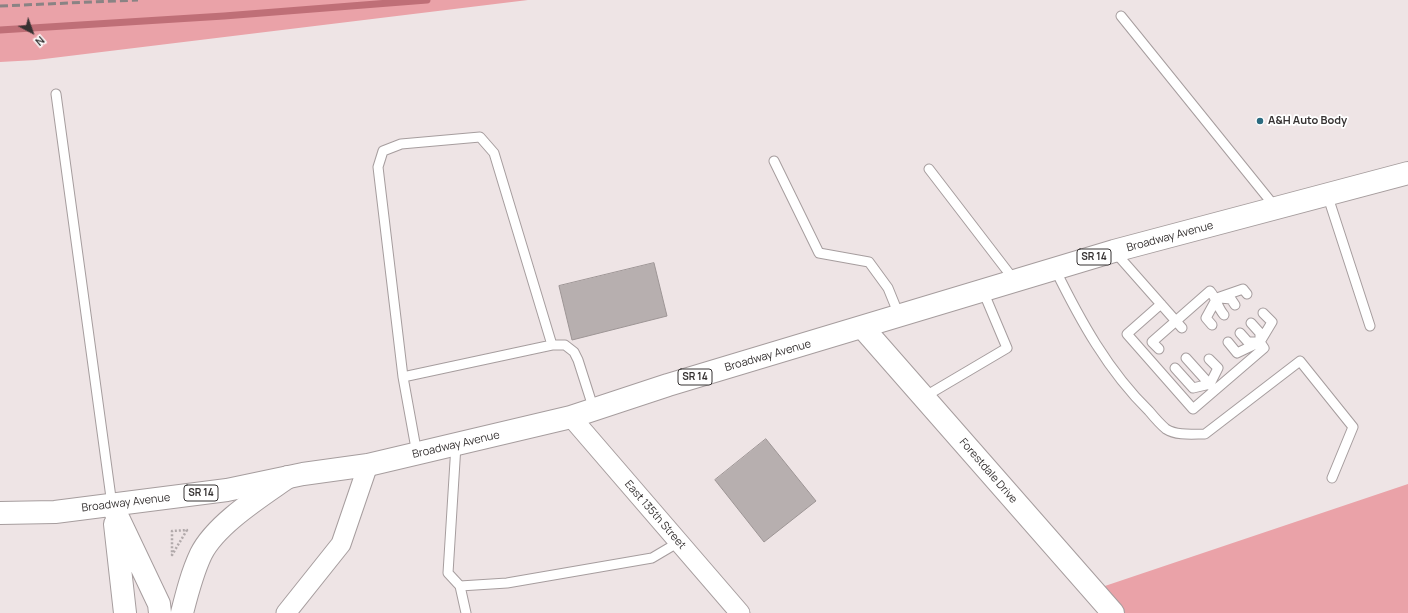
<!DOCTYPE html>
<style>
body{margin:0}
#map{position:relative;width:1408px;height:613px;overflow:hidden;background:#eee4e5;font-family:Manrope,sans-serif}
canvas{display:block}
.north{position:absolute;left:12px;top:12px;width:40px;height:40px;-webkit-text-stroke:3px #fff;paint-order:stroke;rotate:139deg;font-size:11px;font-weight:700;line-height:16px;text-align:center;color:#363232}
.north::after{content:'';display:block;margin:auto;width:14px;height:18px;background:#363232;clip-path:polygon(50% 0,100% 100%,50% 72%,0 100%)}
</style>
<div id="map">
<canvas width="1408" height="613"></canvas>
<div class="north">N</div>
</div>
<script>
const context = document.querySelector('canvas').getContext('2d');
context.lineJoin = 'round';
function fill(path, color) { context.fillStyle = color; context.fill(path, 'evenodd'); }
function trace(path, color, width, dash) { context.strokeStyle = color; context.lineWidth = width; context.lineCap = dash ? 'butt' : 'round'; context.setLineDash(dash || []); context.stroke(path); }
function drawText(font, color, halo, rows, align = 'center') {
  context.font = font + ' Manrope,sans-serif'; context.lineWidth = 3.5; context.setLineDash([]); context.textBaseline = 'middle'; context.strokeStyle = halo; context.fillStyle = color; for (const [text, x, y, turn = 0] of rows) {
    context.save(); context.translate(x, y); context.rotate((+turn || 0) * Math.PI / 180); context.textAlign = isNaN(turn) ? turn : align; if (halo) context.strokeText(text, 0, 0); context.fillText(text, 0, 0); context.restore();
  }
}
fill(new Path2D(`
 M 0,0 L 528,0 L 36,60 L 0,62 Z
 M 1408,484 L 1408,613 L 1113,613 L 1093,590 Z`), '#eaa2a8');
trace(new Path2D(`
 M 0,30 L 224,16 L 427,0`), '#bf6f77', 7);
const building = new Path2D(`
 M 654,263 L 667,316 L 572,340 L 559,286 Z
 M 766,439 L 816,501 L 764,542 L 715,480 Z`);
fill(building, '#b7afaf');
trace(building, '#9d9595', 1);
const lane = new Path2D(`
 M 1121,16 L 1276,208
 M 56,94 L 112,505
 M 774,161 L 819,253 L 869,262 L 888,288 L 899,315
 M 929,169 L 1015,281
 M 1327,194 L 1370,326
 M 1114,251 L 1182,328
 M 1055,269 C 1080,320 1108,371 1149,411 C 1154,417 1160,424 1166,429 C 1177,436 1193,434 1205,434 L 1300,361 L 1353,427 L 1332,478
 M 1220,298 L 1231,299 L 1235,305
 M 1161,304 L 1127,334 L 1193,409 L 1264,348 L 1260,342 L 1260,333 L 1251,323
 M 1212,325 L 1206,318 L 1217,298 L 1243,289 L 1247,294
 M 1240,333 L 1248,342 L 1258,342
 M 1228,342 L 1237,353 L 1260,342 L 1272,322 L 1263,313
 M 552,345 L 565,345 L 574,352 L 578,360 L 594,410
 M 1159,349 L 1152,342 L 1210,291 C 1217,299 1217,307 1224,315
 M 1186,358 L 1213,388
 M 1175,368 L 1193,388 L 1210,384 L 1218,368 L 1209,359
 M 403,377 L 552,345 L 494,153 L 480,137 L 401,144 L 383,151 L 378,167 L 403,377 L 417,454
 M 924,397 L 1007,348 L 983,291
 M 456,445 L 448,573 L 460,586 L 507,583 L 652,558 L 679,542
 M 460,586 L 466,613`);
const street = new Path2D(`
 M 571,417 L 740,613
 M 286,613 L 341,544 L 368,465`);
const secondary = new Path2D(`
 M 863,328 L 1113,613`);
const primary = new Path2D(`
 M 0,513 L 55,512 L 227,490 L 303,474 L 368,465 L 571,417 L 668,385 L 1114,251 L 1408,173`);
const highway = new Path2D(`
 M 112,505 L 159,604 L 160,613
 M 115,524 L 125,613
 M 182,613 C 187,593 192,573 201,554 C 216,524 261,496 288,477`);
trace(lane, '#a69d9e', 11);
trace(street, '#a69d9e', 21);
trace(secondary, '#a69d9e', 24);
trace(primary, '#a69d9e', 24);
trace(highway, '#a69d9e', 24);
trace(new Path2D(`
 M 187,530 L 172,555 L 172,531 Z`), '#b1a9aa', 2.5, [2, 2]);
trace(lane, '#fff', 9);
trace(street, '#fff', 19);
trace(secondary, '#fff', 22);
trace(primary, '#fff', 22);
trace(highway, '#fff', 22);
trace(new Path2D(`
 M 0,6 L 138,0`), '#8a8384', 3, [8, 4]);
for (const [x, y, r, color] of [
 [1260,121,4,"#2b6a7f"]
]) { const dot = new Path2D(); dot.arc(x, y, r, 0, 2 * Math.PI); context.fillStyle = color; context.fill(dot); trace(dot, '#fff', 1.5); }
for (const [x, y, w] of [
 [1094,257,34],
 [695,377,34],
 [201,493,34]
]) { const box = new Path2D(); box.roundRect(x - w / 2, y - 8, w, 16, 3); context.fillStyle = '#fff'; context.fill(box); trace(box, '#363232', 1); }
drawText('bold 10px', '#363232', null, [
 ["SR 14",1094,257],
 ["SR 14",695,377],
 ["SR 14",201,493]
]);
drawText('bold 11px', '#363232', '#fff', [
 ["A&H Auto Body",1268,121]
], 'left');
drawText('11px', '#363232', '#fff', [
 ["Broadway Avenue",1170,237,-15],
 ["Broadway Avenue",768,356,-16],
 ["Broadway Avenue",456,445,-13],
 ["Forestdale Drive",988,471,49],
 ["Broadway Avenue",126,503,-7],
 ["East 135th Street",655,515,49]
]);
</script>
